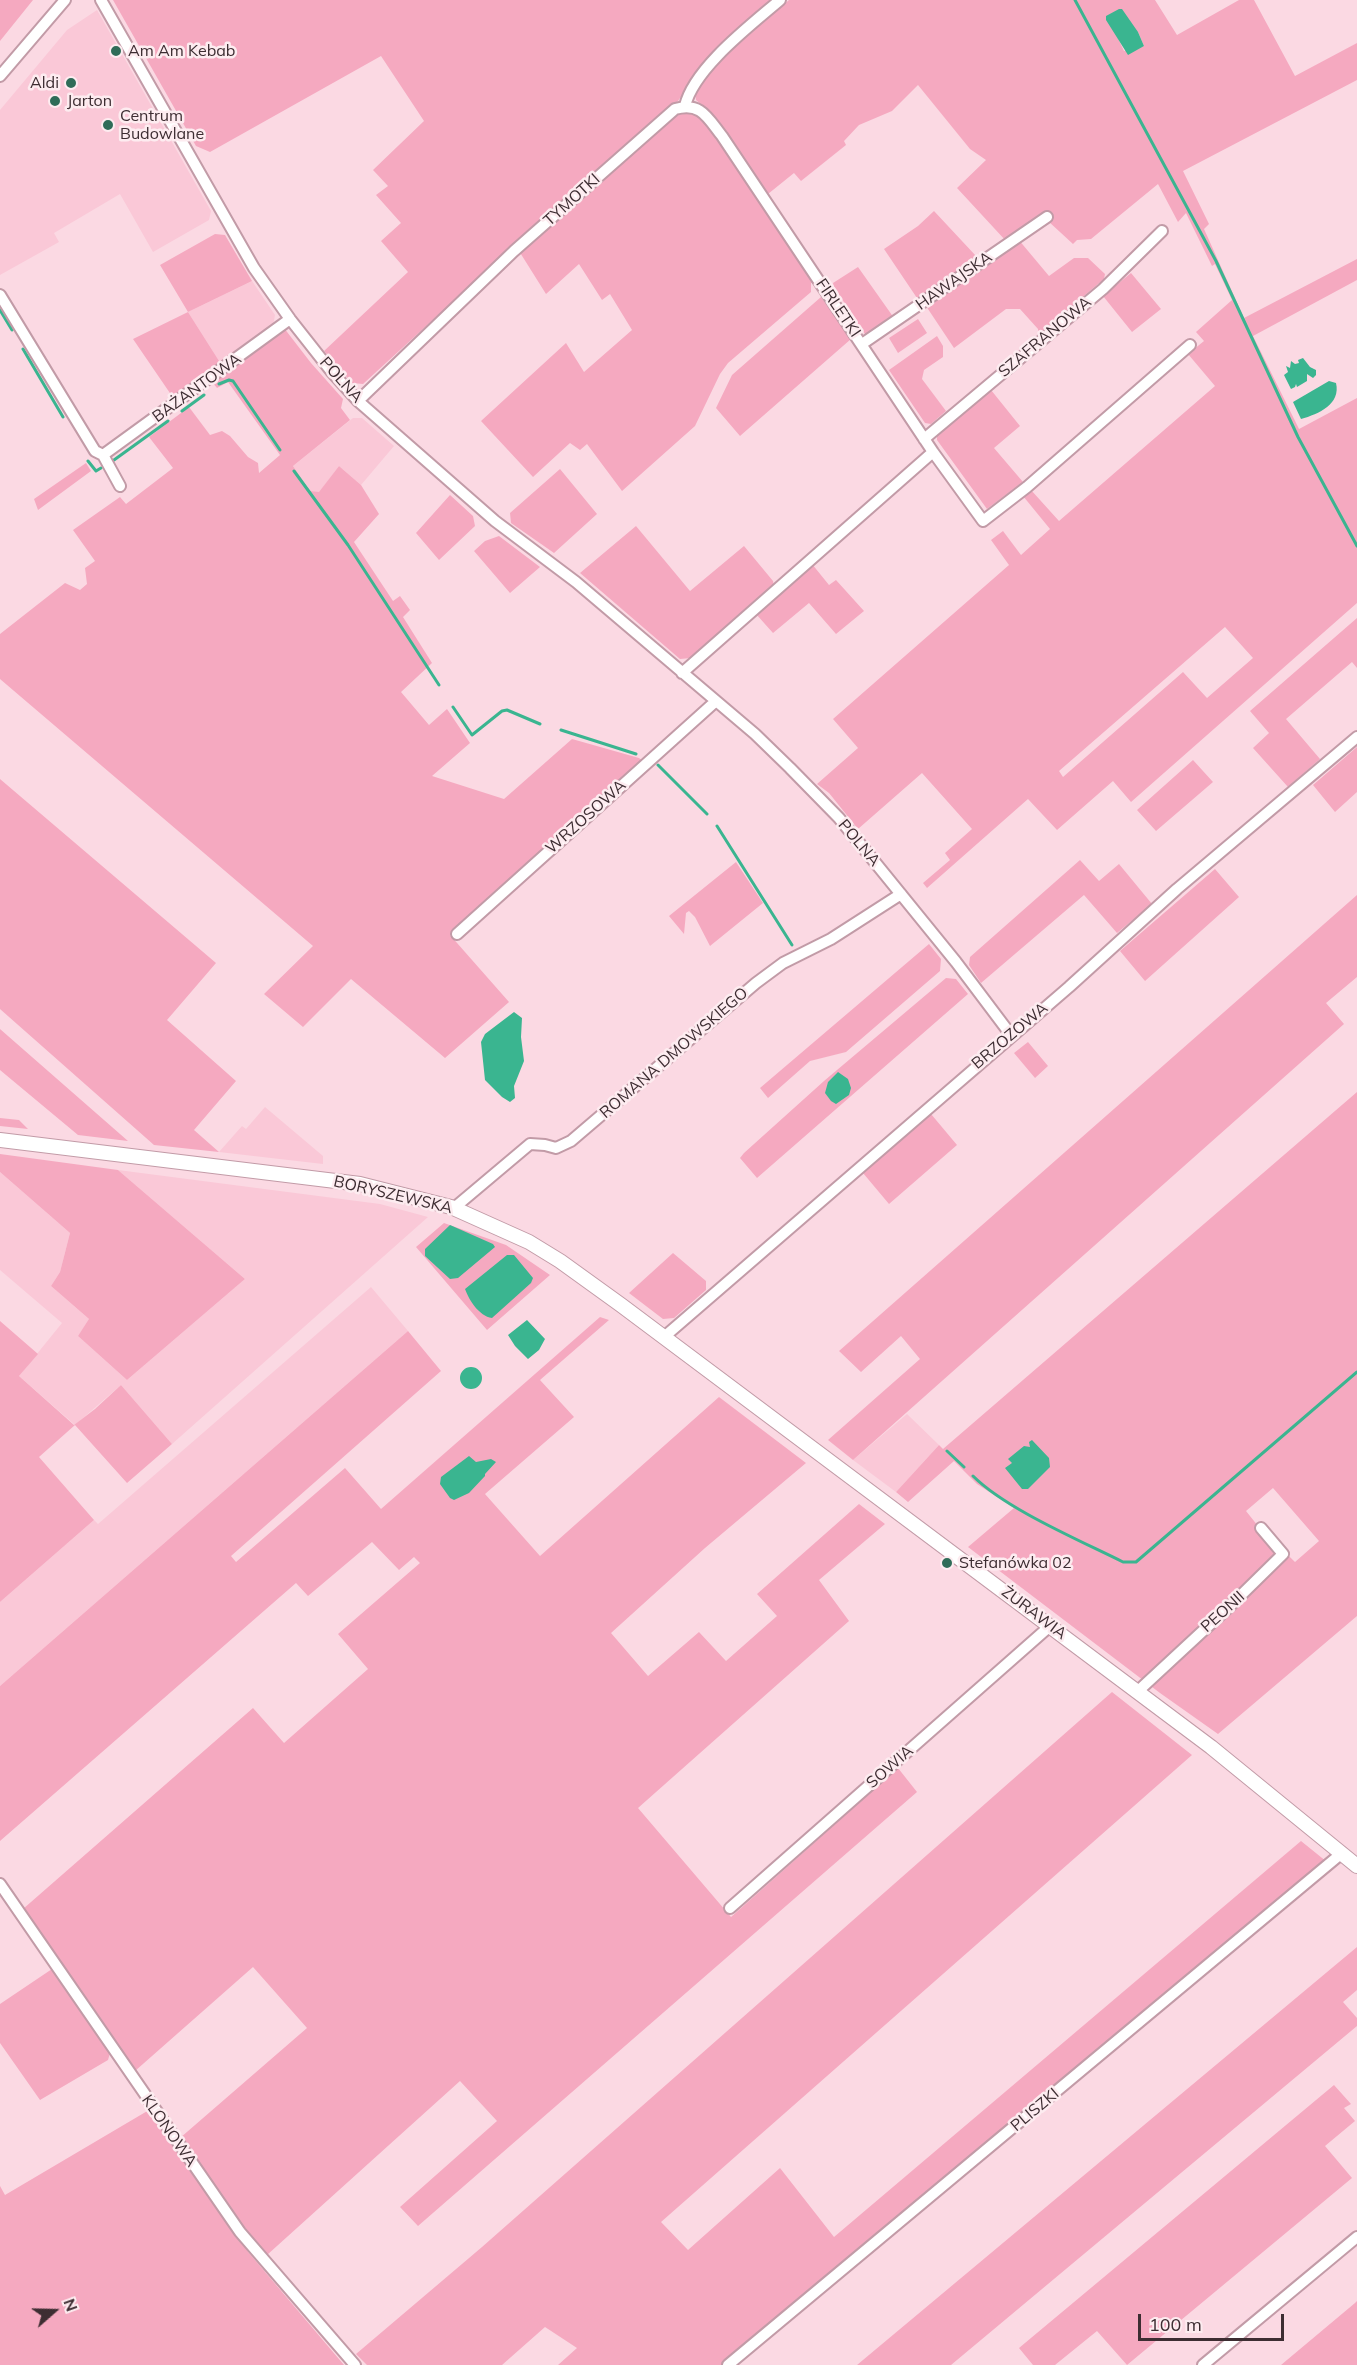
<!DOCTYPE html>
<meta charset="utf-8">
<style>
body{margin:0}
#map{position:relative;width:1357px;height:2365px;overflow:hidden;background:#fbd9e3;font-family:Mulish,sans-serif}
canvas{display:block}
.north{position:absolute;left:24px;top:2281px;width:60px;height:60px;-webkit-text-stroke:4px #fdecf0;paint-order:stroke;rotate:70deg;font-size:16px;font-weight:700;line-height:24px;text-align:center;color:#3d2d32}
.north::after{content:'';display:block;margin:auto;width:21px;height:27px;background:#3d2d32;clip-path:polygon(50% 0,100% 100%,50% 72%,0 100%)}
.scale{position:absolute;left:1138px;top:2314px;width:146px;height:27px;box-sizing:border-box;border:3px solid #3d2d32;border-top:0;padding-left:8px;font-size:18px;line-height:21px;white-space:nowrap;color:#3d2d32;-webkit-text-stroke:4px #fdecf0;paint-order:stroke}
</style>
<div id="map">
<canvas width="1357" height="2365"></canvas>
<div class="north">N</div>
<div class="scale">100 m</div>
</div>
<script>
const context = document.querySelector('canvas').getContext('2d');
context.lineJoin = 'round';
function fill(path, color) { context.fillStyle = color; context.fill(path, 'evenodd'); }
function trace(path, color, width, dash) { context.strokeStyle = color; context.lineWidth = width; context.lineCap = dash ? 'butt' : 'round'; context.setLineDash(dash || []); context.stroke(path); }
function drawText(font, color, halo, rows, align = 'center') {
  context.font = font + ' Mulish,sans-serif'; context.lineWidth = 5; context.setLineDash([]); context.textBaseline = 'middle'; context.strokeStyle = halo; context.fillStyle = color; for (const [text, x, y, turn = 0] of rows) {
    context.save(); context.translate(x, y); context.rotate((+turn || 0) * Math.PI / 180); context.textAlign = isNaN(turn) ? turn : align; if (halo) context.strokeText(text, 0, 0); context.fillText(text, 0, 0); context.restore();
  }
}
fill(new Path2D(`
 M 97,10 L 211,211 L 209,220 L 153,252 L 120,194 L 54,233 L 59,242 L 0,275 L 0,110 L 67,30 Z
 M 252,281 L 275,315 L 273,326 L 221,364 L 188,312 Z
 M 353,418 L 362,418 L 394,446 L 361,485 L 339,466 L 319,493 L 310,491 L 293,466 Z
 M 265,1107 L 323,1156 L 323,1164 L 219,1152 L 242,1126 L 246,1129 Z
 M 118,1170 L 380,1204 L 428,1217 L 172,1444 L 121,1385 L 75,1425 L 19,1376 L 62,1323 L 0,1270 L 0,1172 L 70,1233 L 60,1272 L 51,1286 L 90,1320 L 78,1336 L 127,1380 L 245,1279 Z
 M 371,1287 L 408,1331 L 0,1686 L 0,1602 L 94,1520 L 98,1524 Z
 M 907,1414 L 939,1445 L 896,1492 L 853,1460 Z`), '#fac8d7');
fill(new Path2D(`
 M 0,0 L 33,0 L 0,41 Z
 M 113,0 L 777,0 L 701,67 L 678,101 L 507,252 L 363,384 L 352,383 L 324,351 L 408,272 L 381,241 L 401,223 L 376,195 L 388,186 L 373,170 L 424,121 L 381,56 L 210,152 L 196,146 Z
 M 789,0 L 1155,0 L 1177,35 L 1239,0 L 1254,0 L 1295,76 L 1357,43 L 1357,80 L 1183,171 L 1209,224 L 1204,229 L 1244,318 L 1357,259 L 1357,280 L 1253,336 L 1299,429 L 1357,398 L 1357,603 L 1131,802 L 1113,781 L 1057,830 L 1028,799 L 927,888 L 923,883 L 950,860 L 945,853 L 972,829 L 922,773 L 858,829 L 829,793 L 817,784 L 858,748 L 833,719 L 1009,565 L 991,540 L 1003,531 L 1021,555 L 1050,529 L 1023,496 L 1031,490 L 1059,521 L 1215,386 L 1188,354 L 1204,341 L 1196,332 L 1232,300 L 1215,264 L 1212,266 L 1186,213 L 1178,222 L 1158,184 L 1091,239 L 1077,240 L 1073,244 L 1048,221 L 1006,241 L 957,188 L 986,160 L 970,149 L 918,85 L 892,111 L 859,125 L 844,141 L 846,145 L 801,181 L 794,173 L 768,194 L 715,117 L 696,100 L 695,93 L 710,69 ZM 1138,32 L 1144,46 L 1124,51 L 1116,34 ZM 1225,627 L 1253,658 L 1207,698 L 1183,672 L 1063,777 L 1059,771 Z
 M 684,113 L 695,113 L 704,118 L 814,281 L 811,283 L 811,292 L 728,363 L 720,374 L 695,426 L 622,491 L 587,444 L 580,450 L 570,443 L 533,477 L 481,421 L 566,343 L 584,372 L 632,330 L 610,294 L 602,300 L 579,264 L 546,294 L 519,251 L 670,118 Z
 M 934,211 L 976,256 L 942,287 L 917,298 L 884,249 L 918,226 Z
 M 215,234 L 225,235 L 252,281 L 188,312 L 221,364 L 174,399 L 133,339 L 188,312 L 160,265 Z
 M 1018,239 L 1049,276 L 1074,258 L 1088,258 L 1105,274 L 1104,279 L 1038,335 L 1038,329 L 1020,309 L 1006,309 L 954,348 L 926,306 Z
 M 858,267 L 894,318 L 872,334 L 865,334 L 834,287 L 833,283 Z
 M 1131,273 L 1161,309 L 1132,332 L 1103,296 Z
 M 821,297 L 851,339 L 740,436 L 716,408 L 732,375 Z
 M 918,319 L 927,333 L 898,353 L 889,338 Z
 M 284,328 L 311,363 L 343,399 L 341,408 L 350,420 L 293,466 L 310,491 L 319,492 L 339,466 L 361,485 L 379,514 L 354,542 L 393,601 L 400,596 L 410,610 L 403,617 L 432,663 L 401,692 L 429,725 L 447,709 L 470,743 L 432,776 L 504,799 L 572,739 L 639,758 L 643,761 L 450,935 L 509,1002 L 445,1058 L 351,979 L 303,1027 L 264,994 L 313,946 L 0,679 L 0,634 L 65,583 L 80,590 L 87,584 L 85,568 L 95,561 L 73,530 L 120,497 L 126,504 L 173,468 L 149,437 L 189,407 L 210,435 L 222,431 L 230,436 L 248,457 L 258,463 L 259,473 L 280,455 L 228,382 L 217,388 L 212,382 Z
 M 937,336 L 943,346 L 943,357 L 924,370 L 922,379 L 946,411 L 931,424 L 925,423 L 889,370 Z
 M 991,390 L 1020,426 L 994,448 L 1023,482 L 987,509 L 937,440 L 937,434 Z
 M 86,463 L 91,471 L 38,510 L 34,499 Z
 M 560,469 L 597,514 L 554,553 L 511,523 L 510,513 Z
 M 450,495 L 473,516 L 475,526 L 439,560 L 416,533 Z
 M 636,526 L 690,591 L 744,546 L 773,581 L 774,586 L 691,658 L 680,659 L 580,573 Z
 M 499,536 L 540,567 L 510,593 L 474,551 L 485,541 Z
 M 812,564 L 829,585 L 836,580 L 864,611 L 836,634 L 809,603 L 773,633 L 756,614 Z
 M 1357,618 L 1357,668 L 1352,662 L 1286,719 L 1320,759 L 1288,787 L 1253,748 L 1269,733 L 1250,711 Z
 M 1357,747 L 1357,792 L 1335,812 L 1313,785 Z
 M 1193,760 L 1213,782 L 1156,831 L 1137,810 Z
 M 0,779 L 216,963 L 167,1020 L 236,1081 L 194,1130 L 219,1152 L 154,1145 L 0,1009 Z
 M 1080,860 L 1099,881 L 1119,864 L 1152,904 L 1117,933 L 1084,895 L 981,983 L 969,965 L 970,957 Z
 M 736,862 L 763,903 L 710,946 L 695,917 L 689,911 L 686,913 L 684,934 L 669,916 Z
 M 1215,869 L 1239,897 L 1145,981 L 1120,951 Z
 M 1357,895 L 1357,977 L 1326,1003 L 1344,1024 L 853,1460 L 828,1440 L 920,1359 L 901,1336 L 861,1372 L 839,1351 Z
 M 929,944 L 941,959 L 940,971 L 846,1052 L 810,1061 L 768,1098 L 760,1088 Z
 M 946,978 L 956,979 L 968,994 L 757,1178 L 740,1158 L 744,1153 L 824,1081 Z
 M 0,1029 L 128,1141 L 78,1135 L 0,1070 Z
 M 1028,1042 L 1048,1066 L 1035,1078 L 1014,1053 Z
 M 1357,1092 L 1357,1616 L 1218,1734 L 1160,1693 L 968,1547 L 1014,1508 L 977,1484 L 954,1461 L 908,1502 L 896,1492 L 939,1445 L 943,1449 ZM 1273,1488 L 1319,1541 L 1295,1562 L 1258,1526 L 1246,1511 Z
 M 931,1114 L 957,1145 L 889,1204 L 863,1173 Z
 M 0,1118 L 19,1120 L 28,1129 L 0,1126 Z
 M 0,1154 L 118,1170 L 245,1279 L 127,1380 L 78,1336 L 89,1319 L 51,1286 L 60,1272 L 70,1233 L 0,1172 Z
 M 444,1223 L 506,1245 L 550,1275 L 487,1330 L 416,1247 Z
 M 673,1253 L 706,1281 L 706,1290 L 674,1318 L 663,1319 L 629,1293 Z
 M 600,1317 L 609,1320 L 540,1380 L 574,1417 L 485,1494 L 540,1556 L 719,1397 L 806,1463 L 705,1548 L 611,1633 L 648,1676 L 699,1632 L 726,1661 L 777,1616 L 757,1594 L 859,1504 L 885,1524 L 819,1580 L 849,1621 L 638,1808 L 731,1917 L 898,1768 L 917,1792 L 418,2226 L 400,2207 L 497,2121 L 460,2081 L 267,2255 L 240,2226 L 180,2138 L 307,2028 L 253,1967 L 135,2071 L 68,1972 L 23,1909 L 253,1708 L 284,1743 L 368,1669 L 338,1634 L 420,1563 L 414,1557 L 399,1570 L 372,1542 L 308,1596 L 296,1583 L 0,1841 L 0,1686 L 408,1331 L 441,1371 L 231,1556 L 236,1562 L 345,1468 L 381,1509 Z
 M 0,1321 L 38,1354 L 19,1376 L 74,1425 L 95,1409 L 121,1385 L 172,1444 L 127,1483 L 75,1425 L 39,1457 L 94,1520 L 0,1602 Z
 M 1112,1692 L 1192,1755 L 661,2222 L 688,2250 L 780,2168 L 834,2237 L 1301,1841 L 1327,1862 L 723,2365 L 558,2365 L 577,2348 L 545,2327 L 502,2365 L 367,2365 L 356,2354 L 482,2247 Z
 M 1357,1947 L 1357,1990 L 1343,2002 L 1357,2018 L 1357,2026 L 951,2365 L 857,2365 Z
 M 52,1969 L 110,2053 L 108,2060 L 40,2100 L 0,2043 L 0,2004 Z
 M 1334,2085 L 1351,2104 L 1344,2108 L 1355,2121 L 1325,2146 L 1352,2178 L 1127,2365 L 1097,2331 L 1055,2365 L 1033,2365 L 1019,2348 Z
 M 149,2110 L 249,2253 L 344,2365 L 0,2365 L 0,2186 L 5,2195 Z
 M 1357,2301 L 1357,2365 L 1281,2365 L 1355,2303 Z`), '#f5a9c0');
fill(new Path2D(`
 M 1119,9 L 1122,9 L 1138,32 L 1144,46 L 1128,55 L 1106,20 L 1106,16 Z
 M 1303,358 L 1310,367 L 1316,370 L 1316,375 L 1313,378 L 1307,374 L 1307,381 L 1297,387 L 1296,384 L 1295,387 L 1291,389 L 1284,375 L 1288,372 L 1286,366 L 1290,368 L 1291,361 L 1295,364 L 1299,363 L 1298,360 Z
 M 1329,381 L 1336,383 C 1341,404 1319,414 1301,419 L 1293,402 Z
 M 514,1012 L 522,1018 L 521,1037 L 524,1061 L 514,1086 L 515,1098 L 510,1102 L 502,1097 L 485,1080 L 481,1042 L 485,1034 Z
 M 838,1072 L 848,1079 L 851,1088 L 849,1095 L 836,1104 L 831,1101 L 825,1093 L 828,1082 Z
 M 450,1225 L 493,1244 L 495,1247 L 458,1278 L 450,1279 L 425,1256 L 425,1249 Z
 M 507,1255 L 514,1255 L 533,1278 L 531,1283 L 492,1318 C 479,1316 469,1300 465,1289 Z
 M 527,1320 L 545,1339 L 539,1350 L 528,1359 L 515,1346 L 508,1335 Z
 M460 1378a11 11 0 1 1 22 0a11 11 0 1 1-22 0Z
 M 1032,1440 L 1049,1458 L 1050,1467 L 1028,1489 L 1022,1489 L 1005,1468 L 1012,1463 L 1008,1459 L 1024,1446 L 1030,1447 L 1029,1442 Z
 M 469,1456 L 476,1462 L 491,1459 L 496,1462 L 485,1474 L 485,1476 L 469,1493 L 454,1500 L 450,1498 L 440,1484 L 441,1477 Z`), '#3ab590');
trace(new Path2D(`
 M 1075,0 L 1216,261 L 1298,437 L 1357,546
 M 0,310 L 12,330
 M 23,349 L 63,417
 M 219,384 L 229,380 L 233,381 L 280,450
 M 182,411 L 204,395
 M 114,460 L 168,421
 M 88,461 L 96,471 L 101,468
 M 294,471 L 348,545 L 439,685
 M 453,707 L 472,735 L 502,711 L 507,710 L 540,724
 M 561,730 L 636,754
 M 658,765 L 707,814
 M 717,826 L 792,945
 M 947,1451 L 964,1467
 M 973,1476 C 1006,1509 1079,1540 1123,1562 L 1136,1562 L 1357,1372`), '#3ab590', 3);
const minor = new Path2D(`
 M 101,0 L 254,268 L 290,319 L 331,371 L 358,401 L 495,521 L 576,582 L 755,734 L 790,768 L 839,818 L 956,962 L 1011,1035
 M 0,76 L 65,0
 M 685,106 C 694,68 751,25 780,0
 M 0,295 L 95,451 L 103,455 L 290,319
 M 862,344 L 1047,217
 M 358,401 L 514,251 L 675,109 C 701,102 707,117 722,136 L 933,452 L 983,521 L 1027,487 L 1190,345
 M 924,439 L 1103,289 L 1162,231
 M 103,455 L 120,486
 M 682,673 L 933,452
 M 457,934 L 716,701
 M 454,1208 L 530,1144 L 545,1145 L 556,1148 L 571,1141 L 756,983 L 783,963 L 831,939 L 901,894
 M 664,1337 L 1069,987 L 1177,889 L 1357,737
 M 1137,1692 L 1232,1604 L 1283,1554 L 1261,1528
 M 0,1884 L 240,2232 L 355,2365
 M 730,1908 L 1050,1626
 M 728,2365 L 1342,1853
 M 1203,2365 L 1357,2237`);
const major = new Path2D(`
 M 0,1140 L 360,1184 L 451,1207 L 529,1242 L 560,1261 L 621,1305 L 1211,1747 L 1357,1866`);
trace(minor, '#c29ba7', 14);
trace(major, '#c29ba7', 16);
trace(minor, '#fff', 10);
trace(major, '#fff', 14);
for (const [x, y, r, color] of [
 [116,51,6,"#2f6c58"],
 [71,83,6,"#2f6c58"],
 [55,101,6,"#2f6c58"],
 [108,125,6,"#2f6c58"],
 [947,1563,6,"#2f6c58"]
]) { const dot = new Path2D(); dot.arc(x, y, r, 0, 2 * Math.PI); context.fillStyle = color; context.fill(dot); trace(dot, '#fdecf0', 2); }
drawText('16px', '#3d2d32', '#fdecf0', [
 ["Am Am Kebab",128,51],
 ["Aldi",59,83,"right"],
 ["Jarton",67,101],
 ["Centrum",120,116],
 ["Budowlane",120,134],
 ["Stefanówka 02",959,1563]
], 'left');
drawText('16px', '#3d2d32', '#fdecf0', [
 ["TYMOTKI",572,200,-42],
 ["HAWAJSKA",954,281,-35],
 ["FIRLETKI",838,308,56],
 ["SZAFRANOWA",1045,337,-40],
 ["POLNA",341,380,48],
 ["BAŻANTOWA",197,388,-36],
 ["WRZOSOWA",586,817,-42],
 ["POLNA",859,843,50],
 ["BRZOZOWA",1010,1036,-40],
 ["ROMANA DMOWSKIEGO",674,1053,-41],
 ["BORYSZEWSKA",393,1195,13],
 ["PEONII",1223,1612,-42],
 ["ŻURAWIA",1034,1613,37],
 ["SOWIA",890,1767,-41],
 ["PLISZKI",1035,2110,-40],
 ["KLONOWA",169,2131,55]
]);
</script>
